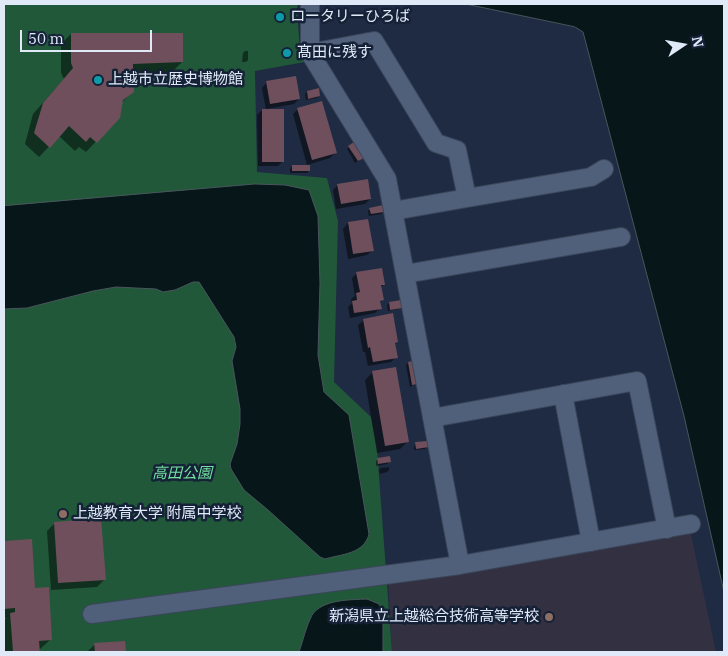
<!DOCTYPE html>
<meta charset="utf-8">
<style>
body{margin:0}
#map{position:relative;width:728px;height:656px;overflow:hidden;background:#1e2b42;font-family:"IBM Plex Serif",serif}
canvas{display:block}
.frame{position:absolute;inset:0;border:5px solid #dfe9f8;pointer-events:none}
.north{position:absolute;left:658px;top:20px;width:50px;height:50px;-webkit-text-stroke:4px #142137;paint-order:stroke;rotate:78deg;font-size:14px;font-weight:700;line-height:20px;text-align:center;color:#dfe9f8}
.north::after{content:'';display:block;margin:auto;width:18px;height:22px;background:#dfe9f8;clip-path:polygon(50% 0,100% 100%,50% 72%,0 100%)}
.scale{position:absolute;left:20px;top:30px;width:132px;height:22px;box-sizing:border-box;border:2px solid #dfe9f8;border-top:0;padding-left:6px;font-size:15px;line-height:18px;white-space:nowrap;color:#dfe9f8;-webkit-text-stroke:4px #142137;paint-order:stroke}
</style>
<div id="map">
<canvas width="728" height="656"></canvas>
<div class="frame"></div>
<div class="north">N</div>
<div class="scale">50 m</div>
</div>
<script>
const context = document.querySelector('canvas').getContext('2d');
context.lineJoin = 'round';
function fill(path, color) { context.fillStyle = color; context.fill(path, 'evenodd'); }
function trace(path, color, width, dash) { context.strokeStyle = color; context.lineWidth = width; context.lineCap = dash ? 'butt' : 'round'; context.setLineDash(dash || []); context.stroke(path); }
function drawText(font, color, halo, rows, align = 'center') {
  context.font = font + ' "IBM Plex Serif","Noto Sans JP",serif'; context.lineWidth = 5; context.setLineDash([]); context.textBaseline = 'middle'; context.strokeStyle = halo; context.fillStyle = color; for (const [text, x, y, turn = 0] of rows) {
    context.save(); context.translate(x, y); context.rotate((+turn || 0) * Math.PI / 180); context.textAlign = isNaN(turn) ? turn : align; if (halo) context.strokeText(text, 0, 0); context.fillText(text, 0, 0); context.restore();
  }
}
fill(new Path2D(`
 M 690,529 L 716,652 L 392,652 L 388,582 Z`), '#323041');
fill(new Path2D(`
 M 4,4 L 298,4 L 297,8 L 300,51 L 305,62 L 255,71 L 257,172 L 327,178 L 338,221 L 334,382 L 371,417 L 377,449 L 392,652 L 4,652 Z`), '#215839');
const water = new Path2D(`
 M 466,4 L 724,4 L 724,592 L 684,416 L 583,32 L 575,27 Z
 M 255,184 L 285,185 L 309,190 L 318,216 L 320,283 L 318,355 L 324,392 L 349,415 L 369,534 C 364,554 342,554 325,559 L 320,557 L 268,510 L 244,490 L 231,469 L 230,464 L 237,444 L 240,424 L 240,409 L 232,361 L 236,347 L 234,337 L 199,282 L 193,282 L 175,290 L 163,292 L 156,289 L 116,287 L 93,291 L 27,308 L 4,309 L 4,206 Z
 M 367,599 L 379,604 L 383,617 L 383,652 L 299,652 C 303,641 306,626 312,615 C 323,599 350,600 367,599 Z`);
fill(water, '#071619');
trace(water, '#48555c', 1);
fill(new Path2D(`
 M 71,34 L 182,62 L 172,72 L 132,73 L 133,91 L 121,103 L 119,117 L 86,152 L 79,147 L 75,151 L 59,136 L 39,157 L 25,144 L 33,114 L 64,79 L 61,73 L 61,44 Z
 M 245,51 L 248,51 L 248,60 L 246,62 L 242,62 L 243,53 Z
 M 267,82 L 299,99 L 294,104 L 266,109 L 283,161 L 278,166 L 258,166 L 257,115 L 262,110 L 266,110 L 262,88 Z
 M 307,92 L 319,96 L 317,98 L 306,100 L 305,94 Z
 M 298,109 L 335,153 L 330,158 L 307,165 L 293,114 Z
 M 349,147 L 360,160 L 355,163 L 347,149 Z
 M 292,166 L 309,171 L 307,173 L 290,173 L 290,169 Z
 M 338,185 L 370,199 L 365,204 L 336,209 L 333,190 Z
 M 370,209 L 383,212 L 381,214 L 369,216 L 368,211 Z
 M 348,223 L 373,250 L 367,255 L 348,259 L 343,229 Z
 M 357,273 L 384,284 L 380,288 L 382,300 L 379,303 L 380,308 L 375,313 L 350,318 L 348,307 L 352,303 L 351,299 L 355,296 L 352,278 Z
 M 389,303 L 401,307 L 398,309 L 388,311 L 387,305 Z
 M 364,320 L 397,342 L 394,345 L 396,357 L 391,362 L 368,366 L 365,352 L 363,352 L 358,325 Z
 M 408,363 L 415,384 L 410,387 L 406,365 Z
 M 373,372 L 407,442 L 400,449 L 377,453 L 365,380 Z
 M 416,444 L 427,446 L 425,449 L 414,450 L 414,446 Z
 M 378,459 L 389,462 L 387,464 L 376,466 L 376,461 Z
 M 389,467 L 389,470 L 387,472 L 380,474 L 379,470 L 381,468 Z
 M 55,523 L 105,579 L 97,587 L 51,590 L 47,531 Z
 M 31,540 L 34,589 L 51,639 L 39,650 L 39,652 L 4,652 L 4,620 L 7,618 L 4,618 L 4,542 Z
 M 124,642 L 125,652 L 87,652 L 95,644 Z`), '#0007');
fill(new Path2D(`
 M 71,33 L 183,33 L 183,62 L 133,64 L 134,92 L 123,100 L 120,118 L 97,143 L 90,137 L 86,142 L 69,126 L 50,148 L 34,133 L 43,103 L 73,68 L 71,63 Z
 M 296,76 L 300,99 L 270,104 L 266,81 Z
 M 319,88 L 320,96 L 308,99 L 307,91 Z
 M 322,101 L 337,153 L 312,160 L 297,108 Z
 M 262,109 L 284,109 L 284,162 L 262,162 Z
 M 354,142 L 364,158 L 358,161 L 348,146 Z
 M 292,165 L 310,165 L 310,171 L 292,171 Z
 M 368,179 L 371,199 L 341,204 L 337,184 Z
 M 383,205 L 384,212 L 371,214 L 369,208 Z
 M 368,219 L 374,251 L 353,254 L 348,222 Z
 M 382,268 L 385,285 L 381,285 L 384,300 L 380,301 L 382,309 L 354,313 L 352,301 L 357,300 L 356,293 L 360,292 L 356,272 Z
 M 401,300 L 402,308 L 390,310 L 389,302 Z
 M 393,313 L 398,342 L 395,343 L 398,358 L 373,362 L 370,347 L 368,348 L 363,319 Z
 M 413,361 L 417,384 L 412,385 L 408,362 Z
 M 396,367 L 409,442 L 385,446 L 372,371 Z
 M 428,441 L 429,447 L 416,449 L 415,442 Z
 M 390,456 L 391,462 L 378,464 L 377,458 Z
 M 101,518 L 106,580 L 58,583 L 54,522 Z
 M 32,539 L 35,588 L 49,587 L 52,640 L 39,641 L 40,652 L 13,652 L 10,613 L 15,612 L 15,608 L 4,609 L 4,541 Z
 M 125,641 L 126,652 L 95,652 L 94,643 Z`), '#6f4f5c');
const minor = new Path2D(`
 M 310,4 L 310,53 L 387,179 L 460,565
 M 310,53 L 374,41 L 436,143 L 457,150 L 467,198 L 393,211
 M 467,198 L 591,177 L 604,169
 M 405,274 L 621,237
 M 563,394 L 591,542
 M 432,418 L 637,381 L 667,529
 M 92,614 L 460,565 L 691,524`);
trace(minor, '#3b465a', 20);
trace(minor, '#505f7a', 18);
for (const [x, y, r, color] of [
 [280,17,5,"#0f9aa8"],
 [287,53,5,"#0f9aa8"],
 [98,80,5,"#0f9aa8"],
 [63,514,5,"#8d6e63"],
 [549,617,5,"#8d6e63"]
]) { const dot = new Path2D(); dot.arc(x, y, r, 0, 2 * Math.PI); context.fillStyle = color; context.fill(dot); trace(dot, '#142137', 2); }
drawText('15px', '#dfe9f8', '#142137', [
 ["ロータリーひろば",290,17],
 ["髙田に残す",297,53],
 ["上越市立歴史博物館",108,80],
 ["上越教育大学 附属中学校",73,514],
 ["新潟県立上越総合技術高等学校",539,617,"right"]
], 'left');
drawText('italic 15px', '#73e2a0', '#142137', [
 ["高田公園",182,474]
]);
</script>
